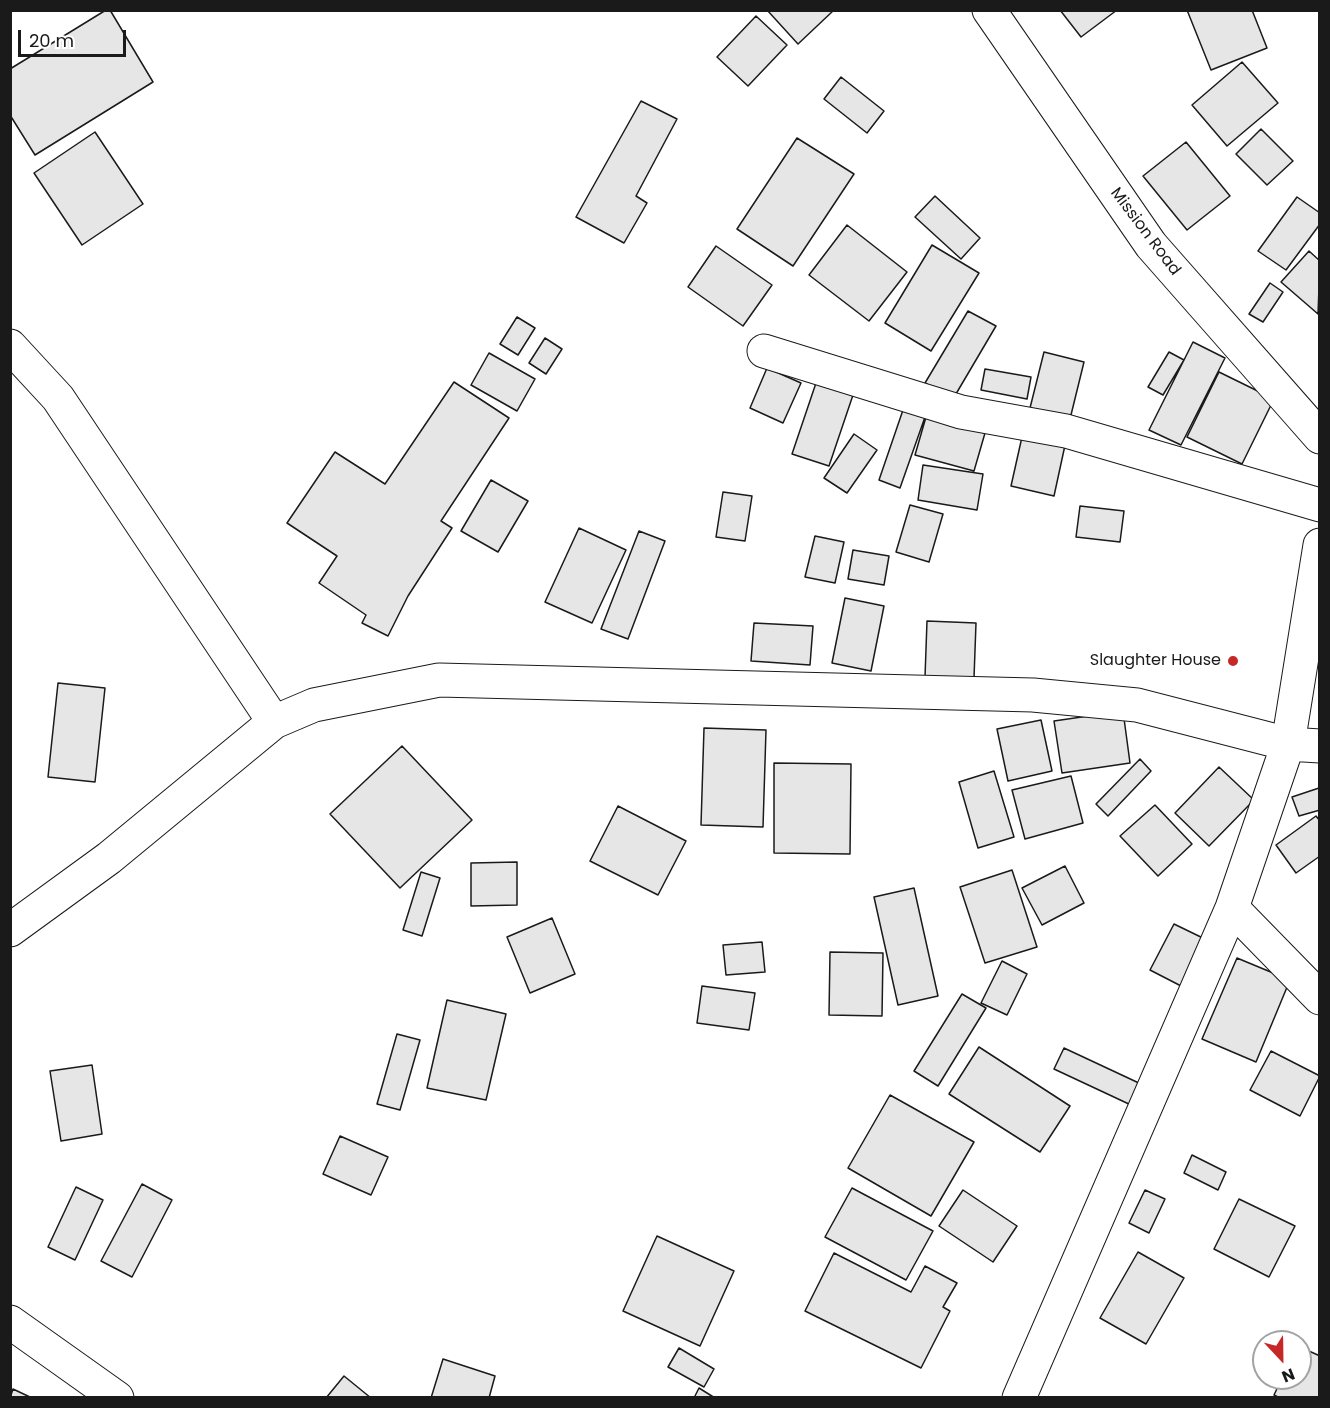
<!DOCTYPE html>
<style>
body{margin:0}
#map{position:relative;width:1330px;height:1408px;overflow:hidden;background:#fff;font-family:Poppins,sans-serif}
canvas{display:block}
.frame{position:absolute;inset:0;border:12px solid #1a1a1a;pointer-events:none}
.north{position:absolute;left:1252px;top:1330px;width:60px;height:60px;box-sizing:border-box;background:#fff;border:2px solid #a3a3a3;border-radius:50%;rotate:158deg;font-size:16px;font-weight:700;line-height:24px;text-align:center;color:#1a1a1a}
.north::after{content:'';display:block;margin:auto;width:21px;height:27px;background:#c62828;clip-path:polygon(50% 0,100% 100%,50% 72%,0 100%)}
.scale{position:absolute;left:18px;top:30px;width:108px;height:27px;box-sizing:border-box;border:3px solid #1a1a1a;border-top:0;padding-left:8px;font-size:18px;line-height:21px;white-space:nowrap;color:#1a1a1a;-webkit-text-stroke:4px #fff;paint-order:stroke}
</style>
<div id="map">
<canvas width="1330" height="1408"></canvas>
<div class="frame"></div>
<div class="north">N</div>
<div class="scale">20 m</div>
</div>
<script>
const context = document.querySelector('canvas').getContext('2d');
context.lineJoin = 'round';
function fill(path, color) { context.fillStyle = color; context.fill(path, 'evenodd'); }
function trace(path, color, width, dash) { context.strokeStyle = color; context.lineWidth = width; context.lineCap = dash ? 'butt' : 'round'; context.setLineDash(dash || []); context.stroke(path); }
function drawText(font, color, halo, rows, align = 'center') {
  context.font = font + ' Poppins,sans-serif'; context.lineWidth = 4.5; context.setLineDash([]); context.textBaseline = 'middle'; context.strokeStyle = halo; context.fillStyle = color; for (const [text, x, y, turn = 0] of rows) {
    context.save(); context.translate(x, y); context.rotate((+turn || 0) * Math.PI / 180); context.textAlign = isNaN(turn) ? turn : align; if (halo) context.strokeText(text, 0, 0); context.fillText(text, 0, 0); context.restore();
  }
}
const building = new Path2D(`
 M 106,10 L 110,10 L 153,82 L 35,155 L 10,115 L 10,69 Z
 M 767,10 L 834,10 L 798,44 Z
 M 1060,10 L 1117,10 L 1081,37 Z
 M 1187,10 L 1252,10 L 1267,48 L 1211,70 Z
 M 756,16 L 787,45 L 748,86 L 717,57 Z
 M 1242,62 L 1278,103 L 1227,146 L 1192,105 Z
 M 841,77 L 884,111 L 867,133 L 824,99 Z
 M 641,101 L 677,119 L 636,196 L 647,203 L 624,243 L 576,217 Z
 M 1261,129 L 1293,161 L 1267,185 L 1236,154 Z
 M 95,132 L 143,204 L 82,245 L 34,173 Z
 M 797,138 L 854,174 L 793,266 L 737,229 Z
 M 1186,142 L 1230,196 L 1187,230 L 1143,176 Z
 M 935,196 L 980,238 L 961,259 L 915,217 Z
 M 1297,197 L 1320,213 L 1320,224 L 1286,270 L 1258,251 Z
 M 847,225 L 907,272 L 869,321 L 809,275 Z
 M 932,245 L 979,273 L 931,351 L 885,323 Z
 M 716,246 L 772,285 L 743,326 L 688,287 Z
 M 1309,251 L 1320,261 L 1318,314 L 1281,282 Z
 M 1270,283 L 1283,292 L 1263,322 L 1249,314 Z
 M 968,311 L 996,326 L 953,399 L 925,383 Z
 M 517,317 L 535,328 L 518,355 L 500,344 Z
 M 545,338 L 562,349 L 546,374 L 529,363 Z
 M 1193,342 L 1225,358 L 1181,445 L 1149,430 Z
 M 1044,352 L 1084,362 L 1070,419 L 1030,408 Z
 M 1169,352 L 1184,360 L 1163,395 L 1148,387 Z
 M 489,353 L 535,379 L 517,411 L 471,385 Z
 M 767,368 L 801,383 L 783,423 L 750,408 Z
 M 985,369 L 1031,377 L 1027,399 L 981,390 Z
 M 1219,372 L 1274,399 L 1242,464 L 1187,437 Z
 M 454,382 L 509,418 L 441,521 L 452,528 L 408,596 L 388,636 L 362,623 L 366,615 L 319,583 L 337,556 L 287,523 L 335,452 L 385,484 Z
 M 816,383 L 853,395 L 829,466 L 792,454 Z
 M 903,410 L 925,417 L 900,488 L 879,480 Z
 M 926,417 L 985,433 L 974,471 L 915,455 Z
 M 1024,428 L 1067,436 L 1054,496 L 1011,486 Z
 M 854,434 L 877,450 L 847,493 L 824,478 Z
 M 923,465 L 983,474 L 977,510 L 918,500 Z
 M 491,480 L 528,501 L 498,552 L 461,531 Z
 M 723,492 L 752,496 L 745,541 L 716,537 Z
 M 910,505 L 943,514 L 929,562 L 896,552 Z
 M 1080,506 L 1124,511 L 1120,542 L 1076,537 Z
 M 579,528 L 626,550 L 592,623 L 545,602 Z
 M 639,531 L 665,541 L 628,639 L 601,629 Z
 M 815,536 L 844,542 L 835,583 L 805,577 Z
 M 853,550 L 889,556 L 884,585 L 848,579 Z
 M 845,598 L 884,606 L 871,671 L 832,663 Z
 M 927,621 L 976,623 L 974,678 L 925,677 Z
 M 754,623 L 813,626 L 810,665 L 751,661 Z
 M 58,683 L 105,688 L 95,782 L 48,777 Z
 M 1123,711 L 1130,763 L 1062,773 L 1054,721 Z
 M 1041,720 L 1052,771 L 1008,781 L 997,729 Z
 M 704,728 L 766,730 L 763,827 L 701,825 Z
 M 402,746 L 472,820 L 400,888 L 330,814 Z
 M 1140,759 L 1151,771 L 1108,816 L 1096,804 Z
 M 774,763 L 851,764 L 850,854 L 774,853 Z
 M 1219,767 L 1254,800 L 1209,846 L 1175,813 Z
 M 994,771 L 1014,837 L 978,848 L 959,782 Z
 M 1071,776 L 1083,823 L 1025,839 L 1012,790 Z
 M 1319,788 L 1320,810 L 1299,816 L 1292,797 Z
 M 1155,805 L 1192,844 L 1158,876 L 1120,836 Z
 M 618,806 L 686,841 L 658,895 L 590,861 Z
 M 1316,816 L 1320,821 L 1320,856 L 1296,873 L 1276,845 Z
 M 517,862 L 517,905 L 471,906 L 471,863 Z
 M 1065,866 L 1084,903 L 1042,925 L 1022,888 Z
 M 1012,870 L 1037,947 L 985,963 L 960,887 Z
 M 421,872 L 440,878 L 422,936 L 403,930 Z
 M 914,888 L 938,996 L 898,1005 L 874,897 Z
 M 552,918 L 575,974 L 530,993 L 507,937 Z
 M 1174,924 L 1207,940 L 1183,987 L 1150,970 Z
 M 762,942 L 765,972 L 726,975 L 723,945 Z
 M 830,952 L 883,953 L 882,1016 L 829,1015 Z
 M 1237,958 L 1290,980 L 1256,1062 L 1202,1039 Z
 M 1002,961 L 1027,974 L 1007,1015 L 981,1003 Z
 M 702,986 L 755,993 L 749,1030 L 697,1023 Z
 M 962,994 L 986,1008 L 938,1086 L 914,1071 Z
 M 447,1000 L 506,1014 L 486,1100 L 427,1088 Z
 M 397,1034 L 420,1040 L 400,1110 L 377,1104 Z
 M 979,1047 L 1070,1106 L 1040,1152 L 949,1094 Z
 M 1064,1048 L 1141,1084 L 1131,1105 L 1054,1069 Z
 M 1271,1051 L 1320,1076 L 1300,1116 L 1250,1090 Z
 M 92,1065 L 102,1134 L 61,1141 L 50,1071 Z
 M 890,1095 L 974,1142 L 931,1216 L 848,1168 Z
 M 340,1136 L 388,1157 L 371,1195 L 323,1174 Z
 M 1192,1155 L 1226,1172 L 1218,1190 L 1184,1173 Z
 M 142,1184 L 172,1200 L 132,1277 L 101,1261 Z
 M 76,1187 L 103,1200 L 75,1260 L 48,1247 Z
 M 852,1188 L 933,1231 L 906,1280 L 825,1237 Z
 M 963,1190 L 1017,1226 L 993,1262 L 939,1226 Z
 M 1145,1190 L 1165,1199 L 1149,1233 L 1129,1223 Z
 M 1239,1199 L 1295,1226 L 1269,1277 L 1214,1249 Z
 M 657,1236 L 734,1271 L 700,1346 L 623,1311 Z
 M 1138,1252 L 1184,1278 L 1146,1344 L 1100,1318 Z
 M 834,1253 L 911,1292 L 925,1266 L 957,1283 L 943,1307 L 950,1311 L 921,1368 L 805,1311 Z
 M 1300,1347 L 1320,1356 L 1320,1398 L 1280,1398 L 1274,1395 L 1282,1378 L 1300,1378 Z
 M 679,1348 L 714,1369 L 704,1387 L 668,1367 Z
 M 443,1359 L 495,1376 L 489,1398 L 431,1398 Z
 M 344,1376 L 371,1398 L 326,1398 Z
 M 699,1388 L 715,1398 L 694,1398 Z
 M 13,1389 L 32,1398 L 10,1398 Z`);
fill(building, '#e6e6e6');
trace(building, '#1a1a1a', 1.5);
const minor = new Path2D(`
 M 989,10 L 1151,245 L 1320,437
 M 10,346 L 58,398 L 274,722
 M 764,351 L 961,412 L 1066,431 L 1320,505
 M 1232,908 L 1320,998
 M 10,930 L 109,858 L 274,722 L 314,705 L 439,680 L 1033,695 L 1137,705 L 1288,744 L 1320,746
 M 10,1322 L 117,1398
 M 1019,1398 L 1232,908 L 1288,744 L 1320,545`);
trace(minor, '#1a1a1a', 35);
trace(minor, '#fff', 33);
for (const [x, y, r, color] of [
 [1233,661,6,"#c62828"]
]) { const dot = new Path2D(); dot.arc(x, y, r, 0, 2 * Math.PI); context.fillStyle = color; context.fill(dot); trace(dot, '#fff', 2); }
drawText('16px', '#1a1a1a', '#fff', [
 ["Mission Road",1145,232,53]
]);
drawText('16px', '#1a1a1a', '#fff', [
 ["Slaughter House",1221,661]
], 'right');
</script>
